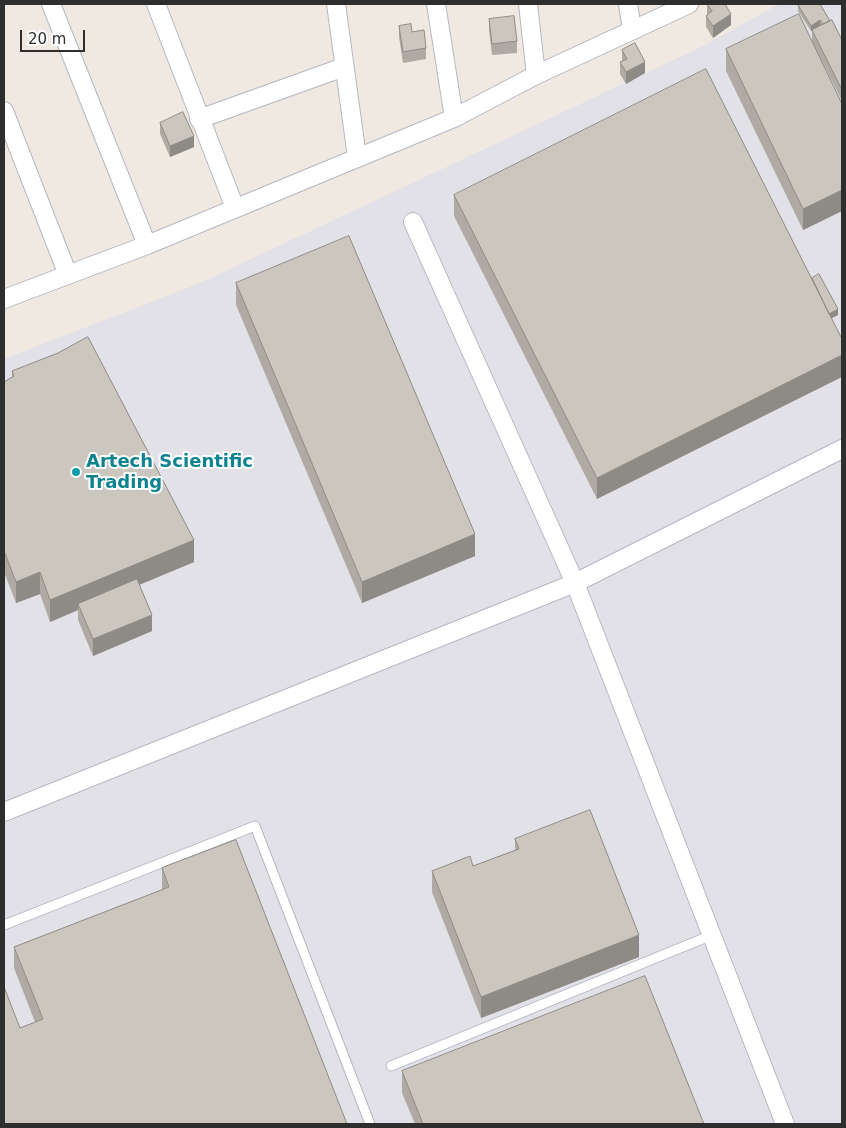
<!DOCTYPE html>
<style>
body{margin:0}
#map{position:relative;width:846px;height:1128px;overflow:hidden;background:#efe9e1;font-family:"DejaVu Sans",sans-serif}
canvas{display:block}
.frame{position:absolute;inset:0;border:5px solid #2e2e2e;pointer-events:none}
.scale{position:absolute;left:20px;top:30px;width:65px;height:22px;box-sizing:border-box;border:2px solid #2e2e2e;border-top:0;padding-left:6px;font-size:15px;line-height:18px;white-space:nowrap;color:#2e2e2e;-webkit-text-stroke:4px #fff;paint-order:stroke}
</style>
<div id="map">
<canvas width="846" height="1128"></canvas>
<div class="frame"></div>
<div class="scale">20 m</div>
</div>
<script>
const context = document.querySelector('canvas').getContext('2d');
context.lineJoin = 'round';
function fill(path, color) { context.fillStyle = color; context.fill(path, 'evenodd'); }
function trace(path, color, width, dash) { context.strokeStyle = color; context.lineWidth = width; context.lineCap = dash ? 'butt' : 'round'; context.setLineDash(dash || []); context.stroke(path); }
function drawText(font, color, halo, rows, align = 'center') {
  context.font = font + ' "DejaVu Sans",sans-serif'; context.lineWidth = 4; context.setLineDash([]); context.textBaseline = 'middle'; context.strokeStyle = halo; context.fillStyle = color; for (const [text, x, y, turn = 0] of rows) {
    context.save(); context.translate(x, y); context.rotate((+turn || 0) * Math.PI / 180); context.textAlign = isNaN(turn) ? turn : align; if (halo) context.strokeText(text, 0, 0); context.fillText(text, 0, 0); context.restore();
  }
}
fill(new Path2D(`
 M 779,4 L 842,4 L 842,1124 L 4,1124 L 4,359 L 200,283 L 699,48 Z`), '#e3e1e8');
const service = new Path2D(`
 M 4,925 L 255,826 L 370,1124
 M 391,1066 L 712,935`);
const minor = new Path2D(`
 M 51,4 L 147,245
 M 156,4 L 235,208
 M 336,4 L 357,157
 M 436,4 L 454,118
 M 528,4 L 536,75
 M 628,4 L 632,30
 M 4,111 L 68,275
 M 199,119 L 344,67
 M 413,222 L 575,583 L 785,1124
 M 4,299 L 147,245 L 454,118 L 536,75 L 689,4
 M 4,812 L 575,583 L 842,449`);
trace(service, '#b4b7c1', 11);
trace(minor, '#b4b7c1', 20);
trace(service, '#fff', 9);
trace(minor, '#fff', 18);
fill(new Path2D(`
 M 707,4 L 731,25 L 713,38 L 706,27 L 706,16 L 707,15 Z
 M 820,4 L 842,40 L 842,101 L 818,53 L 842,104 L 842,211 L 803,230 L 726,71 L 726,49 L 812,41 L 812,31 L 811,31 L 798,11 L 798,5 Z
 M 489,19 L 517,41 L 517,53 L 492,55 L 489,30 Z
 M 399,26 L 412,32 L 426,48 L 426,59 L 403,63 L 399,37 Z
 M 622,50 L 645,73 L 626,84 L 620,74 L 620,62 L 622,61 Z
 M 160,123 L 194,147 L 170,157 L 160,134 Z
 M 454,195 L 812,278 L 838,315 L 832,318 L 597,499 L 454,216 Z
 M 236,283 L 475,556 L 362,603 L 236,305 Z
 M 12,371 L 194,562 L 139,585 L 152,631 L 93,656 L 78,620 L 78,610 L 50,622 L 40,594 L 16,603 L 4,572 L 4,382 L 12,377 Z
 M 515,839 L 639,957 L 481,1018 L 432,892 L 432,871 L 473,866 L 515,850 Z
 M 162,868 L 347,1124 L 20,1028 L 35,1022 L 14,968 L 14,947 L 162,890 Z
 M 402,1071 L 704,1124 L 415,1124 L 402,1093 Z`), '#afaba4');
fill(new Path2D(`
 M 731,14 L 731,25 L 713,38 L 713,26 Z
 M 820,20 L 820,26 L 811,31 L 811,26 Z
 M 645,62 L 645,73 L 626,84 L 626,72 Z
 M 194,136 L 194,147 L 170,157 L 170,146 Z
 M 842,190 L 842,211 L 803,230 L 803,209 Z
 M 838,309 L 838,315 L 826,321 L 826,315 Z
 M 842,355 L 842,377 L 597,499 L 597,478 Z
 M 475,534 L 475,556 L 362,603 L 362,582 Z
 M 194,540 L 194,562 L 81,609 L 78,604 L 78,610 L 50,622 L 50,600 Z
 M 40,572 L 40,594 L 16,603 L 16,582 Z
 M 152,615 L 152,631 L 93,656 L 93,639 Z
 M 639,935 L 639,957 L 481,1018 L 481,997 Z`), '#8e8b86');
const building = new Path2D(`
 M 707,4 L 725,4 L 731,14 L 713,26 L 706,16 L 712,11 Z
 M 800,4 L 820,4 L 830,21 L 823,24 L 820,20 L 811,26 L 798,5 Z
 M 799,14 L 842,104 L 842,190 L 803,209 L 726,49 Z
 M 514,16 L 517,41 L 492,44 L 489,19 Z
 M 832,20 L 842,40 L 842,90 L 812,30 Z
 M 411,24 L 412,32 L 424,30 L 426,48 L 403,52 L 399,26 Z
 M 635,43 L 645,62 L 626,72 L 620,62 L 627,59 L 622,50 Z
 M 706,69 L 842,339 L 842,355 L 597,478 L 454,195 Z
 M 183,112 L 194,136 L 170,146 L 160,123 Z
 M 349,236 L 475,534 L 362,582 L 236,283 Z
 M 819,274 L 838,309 L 829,314 L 812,278 Z
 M 88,337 L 194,540 L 50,600 L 40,572 L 16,582 L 4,551 L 4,382 L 14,376 L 12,371 L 58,353 Z
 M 137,579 L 152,615 L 93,639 L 78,604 Z
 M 590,810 L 639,935 L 481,997 L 432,871 L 470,856 L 473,866 L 519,849 L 515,839 Z
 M 236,840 L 347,1124 L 4,1124 L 4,987 L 20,1028 L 43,1019 L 14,947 L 169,887 L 162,868 Z
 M 645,976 L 704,1124 L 423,1124 L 402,1071 Z`);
fill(building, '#cbc7bf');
trace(building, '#8e8b86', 1);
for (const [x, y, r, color] of [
 [76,472,5,"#0f9aa8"]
]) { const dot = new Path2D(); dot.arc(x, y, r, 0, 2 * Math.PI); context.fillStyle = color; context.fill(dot); trace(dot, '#fff', 2); }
drawText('bold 18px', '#0d838f', '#fff', [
 ["Artech Scientific",86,462],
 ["Trading",86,483]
], 'left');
</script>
